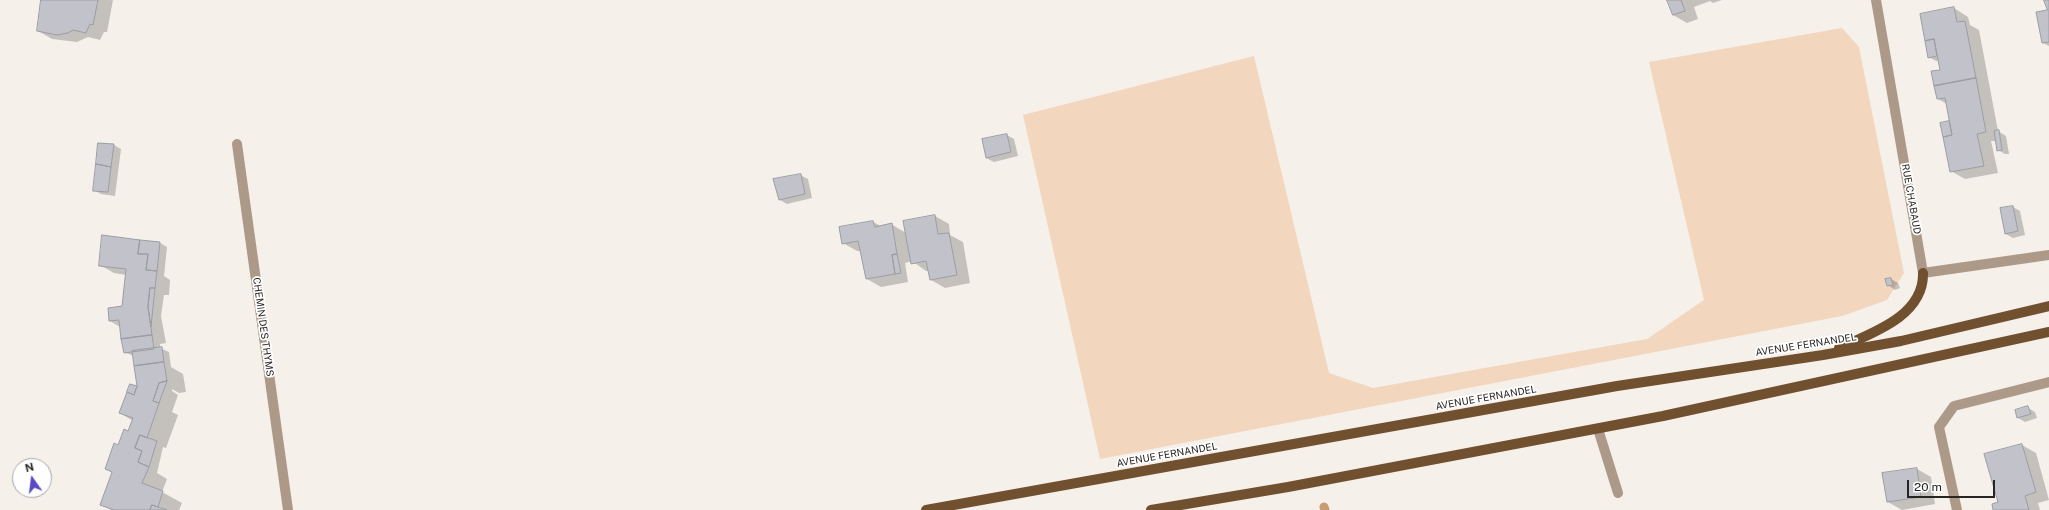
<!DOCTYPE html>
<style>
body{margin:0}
#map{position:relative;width:2049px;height:510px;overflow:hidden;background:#f6f0ea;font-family:"Public Sans",sans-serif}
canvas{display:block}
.north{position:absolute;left:12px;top:458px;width:40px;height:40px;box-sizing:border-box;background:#fefefe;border:1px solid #a8a7a6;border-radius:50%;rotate:346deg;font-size:11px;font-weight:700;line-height:16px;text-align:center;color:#272422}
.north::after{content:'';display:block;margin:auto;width:14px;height:18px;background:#5749c1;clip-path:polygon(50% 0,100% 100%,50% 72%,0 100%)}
.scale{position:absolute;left:1907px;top:480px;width:88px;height:18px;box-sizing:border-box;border:2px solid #272422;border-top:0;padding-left:5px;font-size:12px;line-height:14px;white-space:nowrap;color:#272422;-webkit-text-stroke:3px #fefefe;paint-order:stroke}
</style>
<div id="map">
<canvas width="2049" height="510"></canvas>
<div class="north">N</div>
<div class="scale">20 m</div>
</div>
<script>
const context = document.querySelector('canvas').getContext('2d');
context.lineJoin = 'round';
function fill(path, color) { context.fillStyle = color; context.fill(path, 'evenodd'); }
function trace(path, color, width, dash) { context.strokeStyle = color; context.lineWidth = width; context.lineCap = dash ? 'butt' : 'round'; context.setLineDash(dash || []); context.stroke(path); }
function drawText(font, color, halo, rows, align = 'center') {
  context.font = font + ' "Public Sans",sans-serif'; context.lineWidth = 3.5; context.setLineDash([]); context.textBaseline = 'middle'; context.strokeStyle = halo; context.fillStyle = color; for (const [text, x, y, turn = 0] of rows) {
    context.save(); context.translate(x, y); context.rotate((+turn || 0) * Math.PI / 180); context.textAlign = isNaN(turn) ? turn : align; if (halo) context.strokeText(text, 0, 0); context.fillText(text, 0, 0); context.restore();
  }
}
fill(new Path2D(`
 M 1842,28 L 1859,47 L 1904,273 L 1887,300 L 1842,316 L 1100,459 L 1023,115 L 1254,56 L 1329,373 L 1373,388 L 1647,339 L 1704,300 L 1649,62 Z`), '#f2d6bd');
fill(new Path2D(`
 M 42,0 L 113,0 L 107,32 L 104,32 L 100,40 L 88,37 L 77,42 L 52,39 L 38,31 Z
 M 1668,0 L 1722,0 L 1713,3 L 1710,1 L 1694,7 L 1698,19 L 1687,23 L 1673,15 Z
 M 2049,0 L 2049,46 L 2043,43 Z
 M 1954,8 L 1968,17 L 1970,25 L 1979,30 L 1998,131 L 2006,136 L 2009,154 L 2005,154 L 1998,150 L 1996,141 L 1991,141 L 1998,173 L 1965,179 L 1951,171 L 1949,122 L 1951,123 L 1947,104 L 1938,99 L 1941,71 L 1939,61 L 1936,61 L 1929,57 L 1926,42 ZM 1933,53 L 1938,55 L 1938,58 L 1933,54 Z
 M 1007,135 L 1014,139 L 1018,156 L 994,162 L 986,158 Z
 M 114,145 L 121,149 L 115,196 L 101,194 L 94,190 Z
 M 800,175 L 808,179 L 812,198 L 787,204 L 780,200 Z
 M 2013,207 L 2020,211 L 2025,235 L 2013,238 L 2006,234 Z
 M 935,216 L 949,224 L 950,235 L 963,242 L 970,283 L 945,288 L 931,280 L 929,271 L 926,271 L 912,261 L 905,263 L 908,282 L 881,287 L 867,279 L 861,251 L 857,251 L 843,243 L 840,228 L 873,222 L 881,226 L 891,224 L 906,233 Z
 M 160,243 L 167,247 L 164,276 L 170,280 L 169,295 L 164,295 L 161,316 L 166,343 L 160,344 L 160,348 L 169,352 L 171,367 L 183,374 L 186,392 L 179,393 L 172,389 L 172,391 L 178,395 L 172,412 L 178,415 L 166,448 L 163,447 L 157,473 L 167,479 L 162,492 L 182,503 L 179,510 L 111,510 L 101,504 L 113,473 L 106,469 L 129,432 L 133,421 L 120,413 L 138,387 L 134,356 L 124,352 L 120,327 L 110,321 L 123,307 L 126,275 L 114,273 L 100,265 Z
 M 1891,279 L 1898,283 L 1900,288 L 1895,290 L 1888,285 Z
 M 2028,408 L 2035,412 L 2037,418 L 2025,422 L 2018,418 Z
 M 2022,445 L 2036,453 L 2049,500 L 2038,503 L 2040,510 L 1994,510 Z
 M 1917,469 L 1931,477 L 1935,504 L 1902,510 L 1888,502 Z`), '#0003');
trace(new Path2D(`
 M 1324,507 L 1325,510`), '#c79c72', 9);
const building = new Path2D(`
 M 41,0 L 98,0 L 93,25 L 90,24 L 86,33 L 73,30 L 68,33 L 57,35 L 37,31 Z
 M 1667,0 L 1681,0 L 1685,11 L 1673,15 Z
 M 2044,0 L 2049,0 L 2049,42 L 2042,43 L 2036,12 L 2047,10 Z
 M 1954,7 L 1957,22 L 1965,21 L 1976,78 L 1934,86 L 1931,71 L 1940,70 L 1934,39 L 1925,41 L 1920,14 Z
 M 1934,39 L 1937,56 L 1928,58 L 1925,41 Z
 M 1976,78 L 1986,132 L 1977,134 L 1984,166 L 1950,172 L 1943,137 L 1952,135 L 1945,98 L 1937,99 L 1934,86 Z
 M 1949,121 L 1952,135 L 1943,137 L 1940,123 Z
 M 1999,130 L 2002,150 L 1997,151 L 1994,131 Z
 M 1007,134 L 1011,152 L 986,158 L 982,139 Z
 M 98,143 L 114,144 L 111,167 L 96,164 Z
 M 96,164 L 111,167 L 108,192 L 93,191 Z
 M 801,174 L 805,194 L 779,200 L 773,179 Z
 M 2013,206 L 2018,231 L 2005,234 L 2000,208 Z
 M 935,215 L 938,234 L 949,233 L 957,275 L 930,280 L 926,261 L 911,264 L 903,221 Z
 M 873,221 L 875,227 L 892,223 L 897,254 L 892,255 L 895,274 L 866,279 L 858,241 L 842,244 L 839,227 Z
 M 102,235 L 140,240 L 138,254 L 148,254 L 146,270 L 157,271 L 155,288 L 150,288 L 148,307 L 152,335 L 121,339 L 119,320 L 109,321 L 108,308 L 122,306 L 126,269 L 99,266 Z
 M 140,240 L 160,242 L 157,271 L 146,270 L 148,254 L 138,254 Z
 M 897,254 L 901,273 L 895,274 L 892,255 Z
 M 1891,278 L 1893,285 L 1887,286 L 1885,279 Z
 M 150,288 L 155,288 L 151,327 L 148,307 Z
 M 152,335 L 154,349 L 124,353 L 121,339 Z
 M 162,347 L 164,362 L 134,366 L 132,351 Z
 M 164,362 L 167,381 L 159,383 L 153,401 L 159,403 L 147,438 L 140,435 L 135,448 L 142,451 L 138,462 L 149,467 L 142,483 L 163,491 L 158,507 L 152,505 L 150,510 L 114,510 L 100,505 L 112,472 L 105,469 L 114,443 L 118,445 L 124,429 L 128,431 L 133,418 L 119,413 L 127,392 L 134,395 L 137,386 L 134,366 Z
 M 167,381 L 159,403 L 153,401 L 159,383 Z
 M 130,384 L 137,386 L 134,395 L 127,392 Z
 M 2028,406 L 2031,414 L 2017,418 L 2015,410 Z
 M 140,435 L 157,441 L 149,467 L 138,462 L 142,451 L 135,448 Z
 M 2022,444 L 2036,492 L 2025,496 L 2029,510 L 1993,510 L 1992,504 L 1998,502 L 1984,454 Z
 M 1917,468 L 1921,497 L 1887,502 L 1882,473 Z
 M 152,505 L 167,510 L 150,510 Z`);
fill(building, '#c2c2ca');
trace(building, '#9c9da4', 1);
trace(new Path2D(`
 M 1876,0 L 1923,273 L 2049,255
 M 237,144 L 288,510
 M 1598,429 L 1618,493
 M 1957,510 L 1939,427 L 1954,406 L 2049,382`), '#ac9987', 10);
trace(new Path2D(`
 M 1839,348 C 1872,333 1924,316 1923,273
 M 926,510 L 1617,386 L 1823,355 L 1901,341 L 2049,306
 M 1151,510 L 1288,487 L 1663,416 L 2049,332`), '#70502f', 10);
drawText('10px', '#272422', '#fefefe', [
 ["RUE CHABAUD",1911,199,80],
 ["CHEMIN DES THYMS",263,327,82],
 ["AVENUE FERNANDEL",1806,345,-9],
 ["AVENUE FERNANDEL",1486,398,-10],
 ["AVENUE FERNANDEL",1167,455,-10]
]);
</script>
